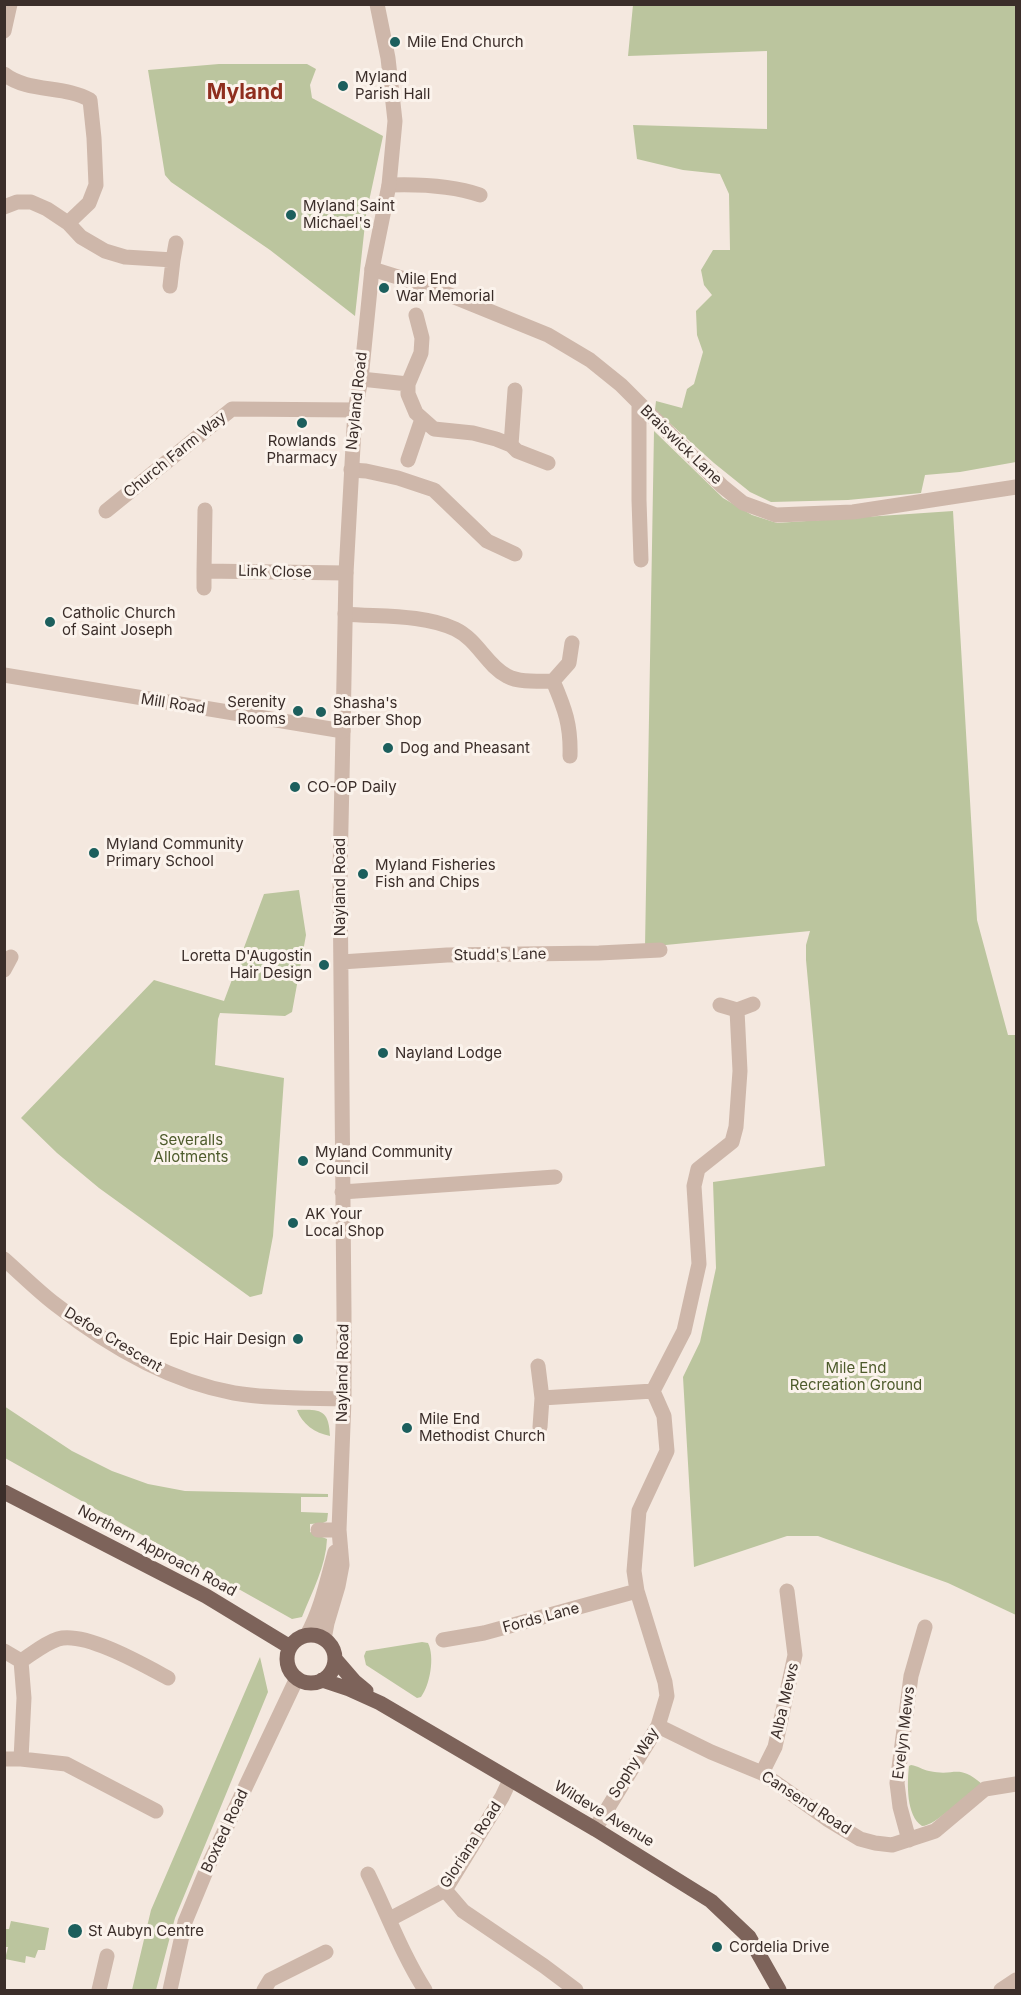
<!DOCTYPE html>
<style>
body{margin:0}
#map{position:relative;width:1021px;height:1995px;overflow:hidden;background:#f4e8df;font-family:Inter,sans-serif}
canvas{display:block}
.frame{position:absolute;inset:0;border:6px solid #3b2e2a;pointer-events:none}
</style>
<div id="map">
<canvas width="1021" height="1995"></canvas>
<div class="frame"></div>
</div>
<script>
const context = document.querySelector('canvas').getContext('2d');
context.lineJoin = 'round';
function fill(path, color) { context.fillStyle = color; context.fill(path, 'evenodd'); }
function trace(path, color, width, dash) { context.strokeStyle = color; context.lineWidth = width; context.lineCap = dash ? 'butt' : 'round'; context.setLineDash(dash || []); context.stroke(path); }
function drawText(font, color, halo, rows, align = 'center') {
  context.font = font + ' Inter,sans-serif'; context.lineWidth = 6; context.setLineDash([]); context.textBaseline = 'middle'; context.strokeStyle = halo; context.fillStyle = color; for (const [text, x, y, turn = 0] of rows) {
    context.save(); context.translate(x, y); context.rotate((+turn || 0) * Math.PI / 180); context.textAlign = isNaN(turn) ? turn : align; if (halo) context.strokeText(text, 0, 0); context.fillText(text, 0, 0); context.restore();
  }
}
fill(new Path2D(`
 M 633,5 L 1016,5 L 1016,462 L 960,472 L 925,475 L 921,493 L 848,500 L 771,502 L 750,492 L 714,463 L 655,410 L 656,401 L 682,408 L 687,389 L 694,384 L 703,352 L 697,335 L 696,311 L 712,295 L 704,285 L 701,270 L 713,250 L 730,250 L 729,194 L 720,174 L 683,170 L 637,159 L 633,125 L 767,129 L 767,51 L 628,56 Z
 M 219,64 L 307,64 L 316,69 L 310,85 L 312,98 L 383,136 L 366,215 L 355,316 L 270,250 L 171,182 L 165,175 L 148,70 Z
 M 654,431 L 723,498 L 752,515 L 777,523 L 953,511 L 977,920 L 1008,1035 L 1016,1035 L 1016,1615 L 948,1583 L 818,1536 L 787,1536 L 694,1567 L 683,1377 L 700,1342 L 716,1268 L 713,1182 L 825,1166 L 806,960 L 806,945 L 810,931 L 645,947 Z
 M 299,890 L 306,935 L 292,1012 L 285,1016 L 220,1013 L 218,1019 L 215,1065 L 284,1078 L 273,1236 L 262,1294 L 250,1297 L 99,1188 L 57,1153 L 21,1118 L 154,980 L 224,1001 L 264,894 Z
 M 4,1406 L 72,1451 L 112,1471 L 148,1484 L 185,1491 L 328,1494 L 328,1497 L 301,1497 L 301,1512 L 328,1513 L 327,1521 L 323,1523 L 310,1524 L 310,1532 L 327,1539 C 326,1566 312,1592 302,1617 L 292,1619 L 5,1458 Z
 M 297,1410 C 321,1409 329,1410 330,1436 C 315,1433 302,1424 297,1410 Z
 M 422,1642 L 428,1643 C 435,1657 430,1685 421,1697 L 417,1698 L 366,1665 L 364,1656 L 366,1651 Z
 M 260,1657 L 268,1692 L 175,1918 L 156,1990 L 132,1990 L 151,1910 Z
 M 911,1765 C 918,1766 923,1770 929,1771 C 956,1777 957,1763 982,1784 C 967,1793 936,1826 922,1826 C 906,1816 907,1783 909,1766 Z
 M 11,1921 L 49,1928 L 45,1950 L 38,1950 L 35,1958 L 26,1956 L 25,1963 L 5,1959 L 8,1947 L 5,1947 L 5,1929 L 9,1929 Z`), '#bbc59e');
trace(new Path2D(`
 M 4,31 L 10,4
 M 4,74 C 28,93 65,85 90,100 L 94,138 L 96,185 L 89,203 L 68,223
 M 389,185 C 419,184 451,185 480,195
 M 4,207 L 17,202 L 31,202 L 47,209 L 68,223 L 81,237 L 105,251 L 125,257 L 173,260 L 176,243
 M 372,269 L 430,287 L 548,335 L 590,360 L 621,385 L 722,486 L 743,503 L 776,515 L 853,512 L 1016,487
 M 170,286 L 173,260
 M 416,315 L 422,338 L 421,353 L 408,384 L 408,394 L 416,413 L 434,429 L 473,433 L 496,439 L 511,445 L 517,451 L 548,463
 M 361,379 L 408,384
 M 639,403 L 639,500 L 641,560
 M 511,445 L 515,390
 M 408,460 L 422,419
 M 351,470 L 366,471 L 398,478 L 434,490 L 487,541 L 515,554
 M 205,510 L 204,571 L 346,573
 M 106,511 L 232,409 L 355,410
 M 204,588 L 204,571
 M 345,614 C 380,617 423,614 455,629 C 478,640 486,665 507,676 C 520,683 538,681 553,681 L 569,663 L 572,643
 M 553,681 C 565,709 571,725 570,756
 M 341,962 L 447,955 L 599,953 L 660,950
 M 4,970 L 11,957
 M 720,1005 L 737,1010 L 753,1004
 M 342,1192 L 555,1177
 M 4,1259 C 21,1274 38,1291 55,1304 C 107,1345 169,1381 234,1393 C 270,1399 308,1398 344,1399
 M 538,1366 L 542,1398 L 540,1427
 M 542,1398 L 653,1391
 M 318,1530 L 339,1530
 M 307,1635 C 321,1610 327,1581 335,1552
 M 324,1639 L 327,1623 L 338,1586 L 342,1565 L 339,1530 L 344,1399 L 344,1313 L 340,872 L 343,731
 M 443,1640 L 484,1633 L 637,1591
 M 4,1651 L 21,1661 L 24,1698 L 21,1759
 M 21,1661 C 32,1654 45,1643 58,1639 C 85,1631 144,1665 168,1678
 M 658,1726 L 711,1752 L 762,1773 L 827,1819 L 860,1839 L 875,1843 L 892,1845 L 935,1831 L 985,1789 L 1016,1784
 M 4,1759 L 21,1759 L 66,1764 L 156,1811
 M 762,1773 L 775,1747 L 795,1655 L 787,1591
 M 595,1829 L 658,1726 L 667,1696 L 665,1682 L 637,1591 L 634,1571 L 639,1511 L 667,1451 L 664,1416 L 653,1391 L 684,1331 L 699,1264 L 694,1186 L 698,1169 L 732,1142 L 736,1127 L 740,1071 L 737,1010
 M 909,1840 L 900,1807 L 897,1783 L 911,1676 L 925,1627
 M 368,1874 C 387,1913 402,1954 425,1990
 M 445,1890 L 463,1911 L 544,1966 L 576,1990
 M 390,1919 L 445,1890 L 502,1797 L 510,1780
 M 99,1990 L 107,1956
 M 264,1990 L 270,1980 L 326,1952
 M 1001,1990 L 1016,1980`), '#ceb7aa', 15);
trace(new Path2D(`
 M 4,675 L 343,731 L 346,573 L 355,410 L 361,379 L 372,269 L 389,185 L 395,121 L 388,58 L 377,4
 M 170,1990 L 185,1922 L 209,1864 L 297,1678`), '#ceb7aa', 15);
trace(new Path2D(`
 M 4,1492 L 206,1596 L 290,1647
 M287 1659a24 24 0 1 1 48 0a24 24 0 1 1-48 0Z
 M 335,1659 L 354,1681 L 366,1691
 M 322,1680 L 349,1689 L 380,1703 L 595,1829 L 711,1901 L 749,1937 L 779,1990`), '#7d635a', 15);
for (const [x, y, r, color] of [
 [395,42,6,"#1c5f5d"],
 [343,86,6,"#1c5f5d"],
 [291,215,6,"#1c5f5d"],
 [384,288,6,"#1c5f5d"],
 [302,423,6,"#1c5f5d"],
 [50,622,6,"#1c5f5d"],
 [298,711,6,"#1c5f5d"],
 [321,712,6,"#1c5f5d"],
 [388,748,6,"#1c5f5d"],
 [295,787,6,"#1c5f5d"],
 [94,853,6,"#1c5f5d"],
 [363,874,6,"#1c5f5d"],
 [324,965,6,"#1c5f5d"],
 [383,1053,6,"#1c5f5d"],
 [303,1161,6,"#1c5f5d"],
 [293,1223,6,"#1c5f5d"],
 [298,1339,6,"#1c5f5d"],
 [407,1428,6,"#1c5f5d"],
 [75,1931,8,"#1c5f5d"],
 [717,1947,6,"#1c5f5d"]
]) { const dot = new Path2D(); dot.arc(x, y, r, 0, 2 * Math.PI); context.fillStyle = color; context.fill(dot); trace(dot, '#fbf3ec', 2); }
drawText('15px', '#3b2e2a', '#fbf3ec', [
 ["Mile End Church",407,42],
 ["Myland",355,77],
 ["Parish Hall",355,94],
 ["Myland Saint",303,206],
 ["Michael's",303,223],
 ["Mile End",396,279],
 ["War Memorial",396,296],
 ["Rowlands",302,441,"center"],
 ["Pharmacy",302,458,"center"],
 ["Catholic Church",62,613],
 ["of Saint Joseph",62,630],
 ["Serenity",286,702,"right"],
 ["Rooms",286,719,"right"],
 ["Shasha's",333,703],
 ["Barber Shop",333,720],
 ["Dog and Pheasant",400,748],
 ["CO-OP Daily",307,787],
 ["Myland Community",106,844],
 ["Primary School",106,861],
 ["Myland Fisheries",375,865],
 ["Fish and Chips",375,882],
 ["Loretta D'Augostin",312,956,"right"],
 ["Hair Design",312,973,"right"],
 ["Nayland Lodge",395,1053],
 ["Myland Community",315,1152],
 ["Council",315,1169],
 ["AK Your",305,1214],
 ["Local Shop",305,1231],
 ["Epic Hair Design",286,1339,"right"],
 ["Mile End",419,1419],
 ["Methodist Church",419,1436],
 ["St Aubyn Centre",88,1931],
 ["Cordelia Drive",729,1947]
], 'left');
drawText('15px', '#3b2e2a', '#fbf3ec', [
 ["Nayland Road",357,401,-84],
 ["Braiswick Lane",681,445,44],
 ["Church Farm Way",175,455,-39],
 ["Link Close",275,572,1],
 ["Mill Road",173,704,9],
 ["Nayland Road",340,887,-90],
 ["Studd's Lane",500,955,-1],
 ["Defoe Crescent",113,1340,31],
 ["Nayland Road",343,1373,-89],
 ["Northern Approach Road",157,1551,28],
 ["Fords Lane",541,1618,-15],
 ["Alba Mews",785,1701,-77],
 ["Evelyn Mews",904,1733,-83],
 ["Sophy Way",634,1763,-58],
 ["Cansend Road",806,1803,33],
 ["Wildeve Avenue",604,1814,31],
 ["Boxted Road",225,1831,-65],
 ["Gloriana Road",471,1845,-57]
]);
drawText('15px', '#4e5b2c', '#fbf3ec', [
 ["Severalls",191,1140],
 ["Allotments",191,1157],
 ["Mile End",856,1368],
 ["Recreation Ground",856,1385]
]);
drawText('bold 21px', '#8f2e1e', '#fbf3ec', [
 ["Myland",245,93]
]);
</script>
